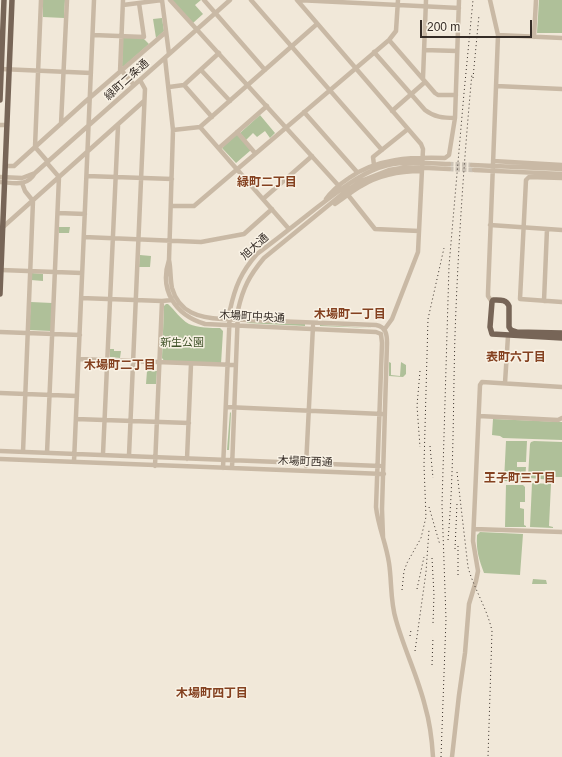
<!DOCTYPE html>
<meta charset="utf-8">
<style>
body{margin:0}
#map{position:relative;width:562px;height:757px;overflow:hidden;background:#f1e8d9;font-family:Helvetica,sans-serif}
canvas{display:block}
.scale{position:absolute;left:420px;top:20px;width:112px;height:18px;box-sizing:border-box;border:2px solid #352c26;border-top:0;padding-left:5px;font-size:12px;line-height:14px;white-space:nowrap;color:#352c26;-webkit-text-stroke:3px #f9f2e5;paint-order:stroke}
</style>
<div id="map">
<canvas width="562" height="757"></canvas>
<div class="scale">200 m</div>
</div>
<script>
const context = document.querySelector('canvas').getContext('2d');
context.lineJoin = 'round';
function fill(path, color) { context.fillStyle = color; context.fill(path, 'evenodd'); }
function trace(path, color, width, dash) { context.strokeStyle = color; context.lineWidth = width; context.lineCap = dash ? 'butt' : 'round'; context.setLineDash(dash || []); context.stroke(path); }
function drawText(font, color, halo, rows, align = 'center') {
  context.font = font + ' Helvetica,"Noto Sans JP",sans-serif'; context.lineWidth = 3; context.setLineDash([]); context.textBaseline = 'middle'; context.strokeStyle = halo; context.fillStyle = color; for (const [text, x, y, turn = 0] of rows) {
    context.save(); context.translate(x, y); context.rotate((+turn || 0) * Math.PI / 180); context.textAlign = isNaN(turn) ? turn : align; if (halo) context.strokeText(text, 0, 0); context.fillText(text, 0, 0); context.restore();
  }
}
fill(new Path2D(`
 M 43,0 L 65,0 L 64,18 L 43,17 Z
 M 172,0 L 201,0 L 195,5 L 203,14 L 193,23 Z
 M 539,0 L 562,0 L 562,33 L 537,33 Z
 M 162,18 L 164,31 L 156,38 L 153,19 Z
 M 123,37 L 143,38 L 149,44 L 123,67 L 122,66 Z
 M 260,115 L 275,133 L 270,138 L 265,131 L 257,137 L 253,133 L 246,140 L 240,133 Z
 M 237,134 L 251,150 L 236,163 L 222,148 Z
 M 59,227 L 70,227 L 69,233 L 59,233 Z
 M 140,255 L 151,256 L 150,267 L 139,267 Z
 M 32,273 L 43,274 L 43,281 L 31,280 Z
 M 31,302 L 52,303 L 51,331 L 29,330 Z
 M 166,304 L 168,304 C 175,310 180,319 189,324 C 198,328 211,328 220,328 L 223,331 L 221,364 L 165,362 L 162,358 L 164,306 Z
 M 247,322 L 305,324 L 305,326 L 247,323 Z
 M 320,325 L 374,328 L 320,326 Z
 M 110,349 L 114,349 L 114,351 L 121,351 L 120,358 L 110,357 Z
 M 389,362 L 391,363 L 391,375 L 400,376 L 401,362 L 406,365 L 406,374 L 403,377 L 389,376 Z
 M 147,371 L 157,371 L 156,384 L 146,384 Z
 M 230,412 L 231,413 L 229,450 L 227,450 Z
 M 493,419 L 562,422 L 562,440 L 503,438 L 500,436 L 492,435 Z
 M 506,441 L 527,441 L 526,462 L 517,462 L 517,467 L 526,467 L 525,480 L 523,482 L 504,481 Z
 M 534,441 L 562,442 L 562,477 L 551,477 L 551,480 L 530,478 L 528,477 L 530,444 L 531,442 Z
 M 532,483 L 551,484 L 549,526 L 553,527 L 553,528 L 530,527 Z
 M 506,485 L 523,485 L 525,487 L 525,502 L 520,502 L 520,508 L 524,509 L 524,525 L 526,526 L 526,527 L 505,527 Z
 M 480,532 L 523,534 L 520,575 L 484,573 C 479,559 476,551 477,535 Z
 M 533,579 L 546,580 L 547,584 L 532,584 Z`), '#afc099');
trace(new Path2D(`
 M 449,164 L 472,165
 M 449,169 L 474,170`), '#cbc2b5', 4.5, [4.5, 2]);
trace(new Path2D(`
 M 41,0 L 35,147 L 48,162
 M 162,0 L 169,54
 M 170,0 L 338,185
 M 204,0 L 265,70
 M 251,0 L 382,150
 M 297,0 L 421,144 L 423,149 L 418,252 L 392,319 L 384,330
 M 297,0 L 459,8
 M 490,0 L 498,35 L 488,293 L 488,296 L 492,302
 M 123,5 L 162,0
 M 93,35 L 144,37 L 139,3
 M 498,35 L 562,38
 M 534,37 L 536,0
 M 389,40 L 435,93 L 438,95 L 456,95
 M 424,50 L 457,51
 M 374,52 L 425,110 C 434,117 443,118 455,118
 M 165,58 L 173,130 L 169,260 C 159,290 175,315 205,324 L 376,332 L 381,334
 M 1,69 L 91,73
 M 201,70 L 230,101
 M 122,71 L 134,85
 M 120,72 L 123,0
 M 423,78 L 426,0
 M 184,85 L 212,117
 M 496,86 L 562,89
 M 169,87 L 184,85 L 219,53
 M 392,111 L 425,82
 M 304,112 L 357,172
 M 61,124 L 67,0
 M 0,125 L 7,125
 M 200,127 L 289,229
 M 173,130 L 200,127 L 317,24
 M 237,132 L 255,153
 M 219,148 L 267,106
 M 493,161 L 562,165
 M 47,163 L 59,177 L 47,453
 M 374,165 L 373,157 L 408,129
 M 472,165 L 562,169
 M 5,166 L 14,166 L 86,101 L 166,32
 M 474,170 L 562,174
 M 87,176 L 172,179
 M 0,177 L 22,178 L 35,173
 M 562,178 L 529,177 L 526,180 L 520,299 L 562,302
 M 0,182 C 15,183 27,187 35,173 L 230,0
 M 22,183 L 25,191 L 33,201 L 23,452
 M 348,195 L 375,229 L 419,231
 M 263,199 L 312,156
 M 326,199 C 332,190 340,184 349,178 C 377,158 411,157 445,158 L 449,155 L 455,118 L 459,0
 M 335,204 C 344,198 352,191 361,186 C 379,175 400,171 421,171
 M 171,206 L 194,206 L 389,40 L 396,31 L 398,0
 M 58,213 L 85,214
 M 490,225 L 562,230
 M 3,227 L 144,101
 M 84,237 L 201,242 L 244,234 L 272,209
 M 169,260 C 171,269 170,278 172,288 C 179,313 200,318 222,319 L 376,325 C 386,327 387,334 387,343 L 382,509 L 383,537
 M 1,270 L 82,273
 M 81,298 L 162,301 L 172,300
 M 544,301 L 547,229
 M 0,332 L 80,335
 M 381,334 L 382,343 L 376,507 C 378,526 386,543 389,563 C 392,582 390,601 396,620 C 404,649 418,677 425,706 C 430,723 432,740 433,757
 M 79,359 L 236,365
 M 505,383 L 508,336
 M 0,393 L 77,396
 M 226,407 L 382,414
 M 479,416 L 558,420 L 562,418
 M 76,419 L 189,423
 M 0,451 L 380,466
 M 103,454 L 118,126
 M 129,455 L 145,89 L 140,80
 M 0,459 L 232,468 L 238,310 C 243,288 249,276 264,258 L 346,191 L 361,181 L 389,170 L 408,167 L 449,169
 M 187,459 L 191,364
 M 74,462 L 94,0
 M 155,466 L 162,301
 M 306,466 L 313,326
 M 223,468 L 230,310 C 235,287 241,272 257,254 C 277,239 296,224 315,209 C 338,192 360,172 388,165 C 408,160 430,164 449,164
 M 232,468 L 384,474
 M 474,529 L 562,532
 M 452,757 L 459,695 L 465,653 L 469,604 L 476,581 L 478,571 L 473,541 L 480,385 L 482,382 L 562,387`), '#c9b9a5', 4.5);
trace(new Path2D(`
 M 0,100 L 4,0
 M 0,294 L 12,0
 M 562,333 L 517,332 L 511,330 L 509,327 L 509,306 C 506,299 500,300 493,300 L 492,302 L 490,327 L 492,334 L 562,338`), '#776557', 5.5);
trace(new Path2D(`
 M 473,78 L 479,15
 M 420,371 L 417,406 L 420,447
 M 430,446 L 433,478
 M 457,472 L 468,567 C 474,589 487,608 492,631 L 488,757
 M 429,507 L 440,545
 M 448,540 C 454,472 453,403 455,335 C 458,247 464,160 472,73
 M 455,549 L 457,504
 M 432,558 L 434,595 L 433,623
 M 458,575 L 458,543
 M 417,589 L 424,557
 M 402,590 L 404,571 L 407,563 L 421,538 L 426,517 L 424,465 L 428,319 L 444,248
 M 410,636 L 411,630
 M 415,651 L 426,572 L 429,530
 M 432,665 L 433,637
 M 441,757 L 446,619 L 442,504 L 449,266 L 464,93 L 473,0`), '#352c26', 1, [1, 3]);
drawText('11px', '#352c26', '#f9f2e5', [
 ["緑町二条通",127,80,-42],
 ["旭大通",255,247,-42],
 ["木場町中央通",252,317,3],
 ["木場町西通",305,462,2]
]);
drawText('11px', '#40532a', '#f9f2e5', [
 ["新生公園",182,343]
]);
drawText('bold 12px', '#844120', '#f9f2e5', [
 ["緑町二丁目",267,183],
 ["木場町一丁目",350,315],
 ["表町六丁目",516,358],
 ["木場町二丁目",120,366],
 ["王子町三丁目",520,479],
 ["木場町四丁目",212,694]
]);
</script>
